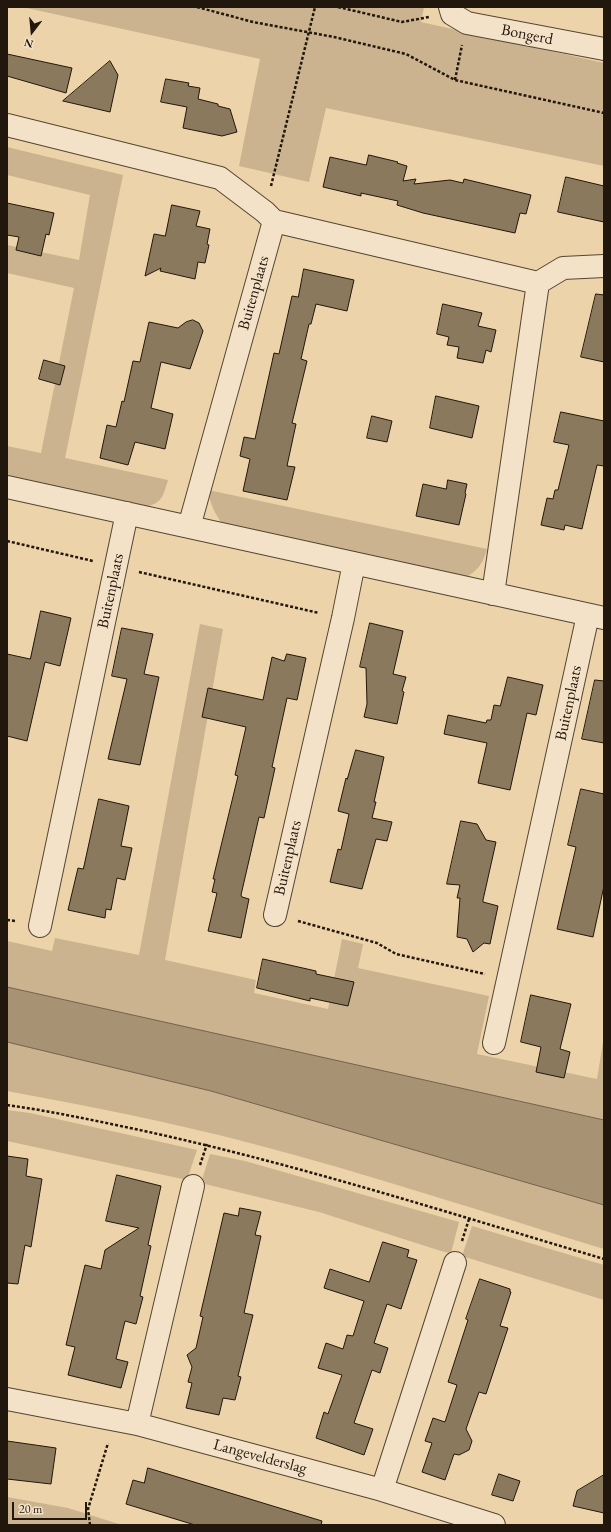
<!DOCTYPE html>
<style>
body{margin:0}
#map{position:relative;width:611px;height:1532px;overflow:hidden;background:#ecd3a9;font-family:"EB Garamond",serif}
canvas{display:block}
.frame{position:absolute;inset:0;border:8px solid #22170d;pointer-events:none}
.north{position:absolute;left:12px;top:12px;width:40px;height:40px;-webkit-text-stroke:3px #f3e2c7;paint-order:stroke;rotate:196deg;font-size:11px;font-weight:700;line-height:16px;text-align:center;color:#22170d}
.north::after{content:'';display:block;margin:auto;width:14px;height:18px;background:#22170d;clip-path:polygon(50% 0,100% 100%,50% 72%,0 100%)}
.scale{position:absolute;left:12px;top:1502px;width:75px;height:18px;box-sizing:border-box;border:2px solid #22170d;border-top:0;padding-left:5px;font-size:12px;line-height:14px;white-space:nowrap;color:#22170d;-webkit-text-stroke:3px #f3e2c7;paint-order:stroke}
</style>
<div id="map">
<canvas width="611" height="1532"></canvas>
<div class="frame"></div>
<div class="north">N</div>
<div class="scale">20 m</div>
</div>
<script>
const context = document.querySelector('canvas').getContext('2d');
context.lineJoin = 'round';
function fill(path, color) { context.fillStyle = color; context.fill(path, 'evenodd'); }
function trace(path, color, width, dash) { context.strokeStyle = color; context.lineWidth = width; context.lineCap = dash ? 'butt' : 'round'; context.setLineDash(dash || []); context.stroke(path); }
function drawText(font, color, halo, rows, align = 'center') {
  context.font = font + ' "EB Garamond",serif'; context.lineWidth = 3; context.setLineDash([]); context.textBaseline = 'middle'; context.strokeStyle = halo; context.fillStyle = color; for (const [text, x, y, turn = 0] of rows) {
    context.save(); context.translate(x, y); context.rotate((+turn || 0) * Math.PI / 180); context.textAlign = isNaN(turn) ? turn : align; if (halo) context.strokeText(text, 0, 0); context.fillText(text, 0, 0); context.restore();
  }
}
fill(new Path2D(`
 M 22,7 L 424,7 L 421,22 L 604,63 L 604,166 L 326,108 L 309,182 L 239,166 L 260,59 Z
 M 7,147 L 123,175 L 65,458 L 168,480 C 163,496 163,502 146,507 L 7,475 L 7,446 L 41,453 L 74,288 L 7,273 L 7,245 L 79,260 L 90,195 L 7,175 Z
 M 208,490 L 487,549 C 482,566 477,571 463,579 L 223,525 C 215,514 210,504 208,490 Z
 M 200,624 L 223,629 L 165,960 L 256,980 L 254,993 L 328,1009 L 342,939 L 363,944 L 358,968 L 489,996 L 477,1054 L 597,1079 L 604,1036 L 604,1120 L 7,987 L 7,941 L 52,951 L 55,938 L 139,955 Z
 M 7,1042 L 211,1091 L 604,1205 L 604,1249 C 486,1213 369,1174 250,1143 C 170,1122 88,1106 7,1091 Z
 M 7,1110 L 30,1113 L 197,1150 L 187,1180 L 7,1141 Z
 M 210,1154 L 245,1161 L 459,1222 L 451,1253 L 441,1251 L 319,1212 L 201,1183 Z
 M 472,1226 L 604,1265 L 604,1300 L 462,1256 Z
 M 7,1497 L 68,1508 L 122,1525 L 7,1525 Z`), '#cab38e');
const water = new Path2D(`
 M 7,987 L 604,1120 L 604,1205 L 211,1091 L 7,1042 Z`);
fill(water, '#a79374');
trace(water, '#72614b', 1);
const building = new Path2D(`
 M 7,54 L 72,68 L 66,93 L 7,76 Z
 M 110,61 L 118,75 L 110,112 L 63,101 Z
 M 166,79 L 189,83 L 188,86 L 200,88 L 198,99 L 218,104 L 218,106 L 230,109 L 237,132 L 222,136 L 183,128 L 187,107 L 161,102 Z
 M 369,155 L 398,162 L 397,163 L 407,166 L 403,181 L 416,179 L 414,184 L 450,180 L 463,183 L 464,179 L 531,195 L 526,214 L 520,213 L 515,233 L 423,213 L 397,205 L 398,201 L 361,193 L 361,196 L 323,187 L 330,157 L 366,165 Z
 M 566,177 L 604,186 L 604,222 L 558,212 Z
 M 7,203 L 54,213 L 49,235 L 46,234 L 41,256 L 16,250 L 19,237 L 7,235 Z
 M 172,205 L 200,211 L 196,226 L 210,229 L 207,244 L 209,245 L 205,263 L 198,262 L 195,279 L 160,271 L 161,268 L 145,276 L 154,234 L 165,236 Z
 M 304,269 L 354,280 L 347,311 L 316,304 L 311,324 L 309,324 L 301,359 L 307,361 L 292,423 L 296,424 L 287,466 L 295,467 L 287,500 L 243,491 L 250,459 L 240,456 L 244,437 L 255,439 L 274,353 L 279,354 L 292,296 L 298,297 Z
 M 596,294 L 604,295 L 604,362 L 581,357 Z
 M 443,304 L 482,313 L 478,326 L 496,330 L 491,352 L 486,350 L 483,363 L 457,358 L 459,347 L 447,345 L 449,337 L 437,334 Z
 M 193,320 L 199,323 L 203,331 L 190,369 L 161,362 L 151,408 L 173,414 L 165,449 L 135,442 L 128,465 L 100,458 L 107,425 L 116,427 L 122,401 L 124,402 L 133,361 L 140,362 L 149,322 L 178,328 L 186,322 Z
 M 44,360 L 65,366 L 60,385 L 39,379 Z
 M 436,396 L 479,406 L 472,438 L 430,428 Z
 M 561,412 L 604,421 L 604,466 L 597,465 L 582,529 L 565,525 L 564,530 L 541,525 L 547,498 L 553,499 L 555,490 L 558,490 L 569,445 L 554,442 Z
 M 372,416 L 392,421 L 387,442 L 367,438 Z
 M 448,480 L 467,484 L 465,493 L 466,494 L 459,525 L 416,516 L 423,484 L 446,489 Z
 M 41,611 L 71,618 L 60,666 L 45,662 L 27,741 L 7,736 L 7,654 L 30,659 Z
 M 370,623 L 403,631 L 393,674 L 406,677 L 402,691 L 404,692 L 397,724 L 364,717 L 367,704 L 366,668 L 360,667 Z
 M 122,628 L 153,634 L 144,674 L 159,677 L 140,765 L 108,759 L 127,679 L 112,676 Z
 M 287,654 L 306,658 L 297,700 L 287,698 L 272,767 L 275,768 L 264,818 L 259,817 L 241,895 L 242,897 L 249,899 L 241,938 L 208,931 L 217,893 L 212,892 L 215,879 L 213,879 L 238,776 L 235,775 L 246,727 L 202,717 L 208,688 L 263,700 L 272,657 L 284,661 Z
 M 508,677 L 543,685 L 536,715 L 527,713 L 510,790 L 478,783 L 487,743 L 444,734 L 448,715 L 486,723 L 487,720 L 491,720 L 494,705 L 500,706 Z
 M 595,680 L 604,681 L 604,743 L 582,739 Z
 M 356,750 L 384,757 L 374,802 L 376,802 L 372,818 L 392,822 L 387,841 L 376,839 L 362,889 L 330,882 L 338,849 L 341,850 L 349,814 L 338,811 L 346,778 L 347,779 Z
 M 581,789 L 604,794 L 604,886 L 593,937 L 557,929 L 576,847 L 568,845 Z
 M 99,799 L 129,806 L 121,846 L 132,848 L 125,880 L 117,878 L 111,910 L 106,909 L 105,918 L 68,910 L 78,868 L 83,869 Z
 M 461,821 L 477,824 L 486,840 L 496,842 L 483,900 L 483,902 L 498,906 L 490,944 L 484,943 L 473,952 L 467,939 L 457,937 L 460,898 L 457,898 L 460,885 L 447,884 Z
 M 263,959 L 316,971 L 316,974 L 354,982 L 348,1006 L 310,998 L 310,1001 L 257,988 Z
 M 531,995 L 571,1004 L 560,1049 L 570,1052 L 564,1078 L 536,1072 L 541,1047 L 521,1042 Z
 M 7,1156 L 28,1159 L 26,1176 L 42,1179 L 31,1247 L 25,1245 L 18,1284 L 7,1283 Z
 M 117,1175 L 161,1186 L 148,1245 L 151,1246 L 140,1296 L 143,1297 L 136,1324 L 125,1321 L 116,1359 L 128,1362 L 121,1388 L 68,1375 L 75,1347 L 66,1345 L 85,1265 L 101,1269 L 105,1250 L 139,1228 L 106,1221 Z
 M 240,1208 L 261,1212 L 255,1235 L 261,1236 L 244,1313 L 253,1315 L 238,1376 L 241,1377 L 235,1400 L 223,1398 L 219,1415 L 186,1408 L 192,1383 L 188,1382 L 192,1367 L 187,1355 L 196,1348 L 203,1317 L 200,1316 L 224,1213 L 238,1216 Z
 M 383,1242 L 409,1250 L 407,1257 L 417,1260 L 401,1309 L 387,1304 L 374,1343 L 388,1348 L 380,1373 L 372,1370 L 354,1423 L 373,1429 L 364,1455 L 316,1438 L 324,1412 L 328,1414 L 342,1375 L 318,1368 L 326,1343 L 343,1349 L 347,1335 L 353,1336 L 364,1301 L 324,1288 L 330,1269 L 369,1282 Z
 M 480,1279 L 510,1289 L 510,1292 L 511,1292 L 500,1326 L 508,1328 L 486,1394 L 479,1392 L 466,1429 L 472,1441 L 469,1450 L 459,1455 L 454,1454 L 445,1480 L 422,1472 L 432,1443 L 425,1441 L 433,1418 L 445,1422 L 457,1385 L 448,1382 L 468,1320 L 466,1319 Z
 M 7,1441 L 56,1448 L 51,1484 L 7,1479 Z
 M 148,1468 L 322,1521 L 321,1525 L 195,1525 L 126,1504 L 133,1480 L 144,1483 Z
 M 499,1474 L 520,1481 L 513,1501 L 492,1495 Z
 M 604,1475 L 604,1513 L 573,1506 L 577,1491 Z`);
fill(building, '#8b795e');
trace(building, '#22170d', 1);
const minor = new Path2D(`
 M 450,7 L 452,14 L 467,23 L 604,49
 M 7,125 L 220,178 L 265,212 L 274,221 L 538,283
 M 7,487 L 604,618
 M 189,527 L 274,221
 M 493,594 L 538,283 L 563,268 L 604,266
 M 275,915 L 343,618 L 354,563
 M 40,926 L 127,513
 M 494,1043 L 588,615
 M 7,1399 L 137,1424 L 382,1490 L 494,1525
 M 137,1424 L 193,1186
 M 382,1490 L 455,1263`);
trace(minor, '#544634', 24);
trace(new Path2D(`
 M 197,7 L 253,22 L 334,37 L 406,54 L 455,80 L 604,113
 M 338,7 L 402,22 L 429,17
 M 455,80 L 462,45
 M 271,186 L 315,7
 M 7,541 L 93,561
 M 139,572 L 319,613
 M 7,920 L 16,921
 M 298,921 L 377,943 L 396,954 L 485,974
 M 7,1105 C 50,1111 92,1120 135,1129 C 294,1163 449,1213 604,1259
 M 200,1165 L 207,1144
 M 462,1241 L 469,1219
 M 90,1525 L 88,1509 L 108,1443`), '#22170d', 2.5, [3, 2]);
trace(minor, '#f3e2c7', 22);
drawText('16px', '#22170d', '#f3e2c7', [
 ["Bongerd",527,35,11],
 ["Buitenplaats",254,293,-74],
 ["Buitenplaats",111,591,-78],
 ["Buitenplaats",569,703,-78],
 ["Buitenplaats",288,858,-77],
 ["Langevelderslag",260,1457,15]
]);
</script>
